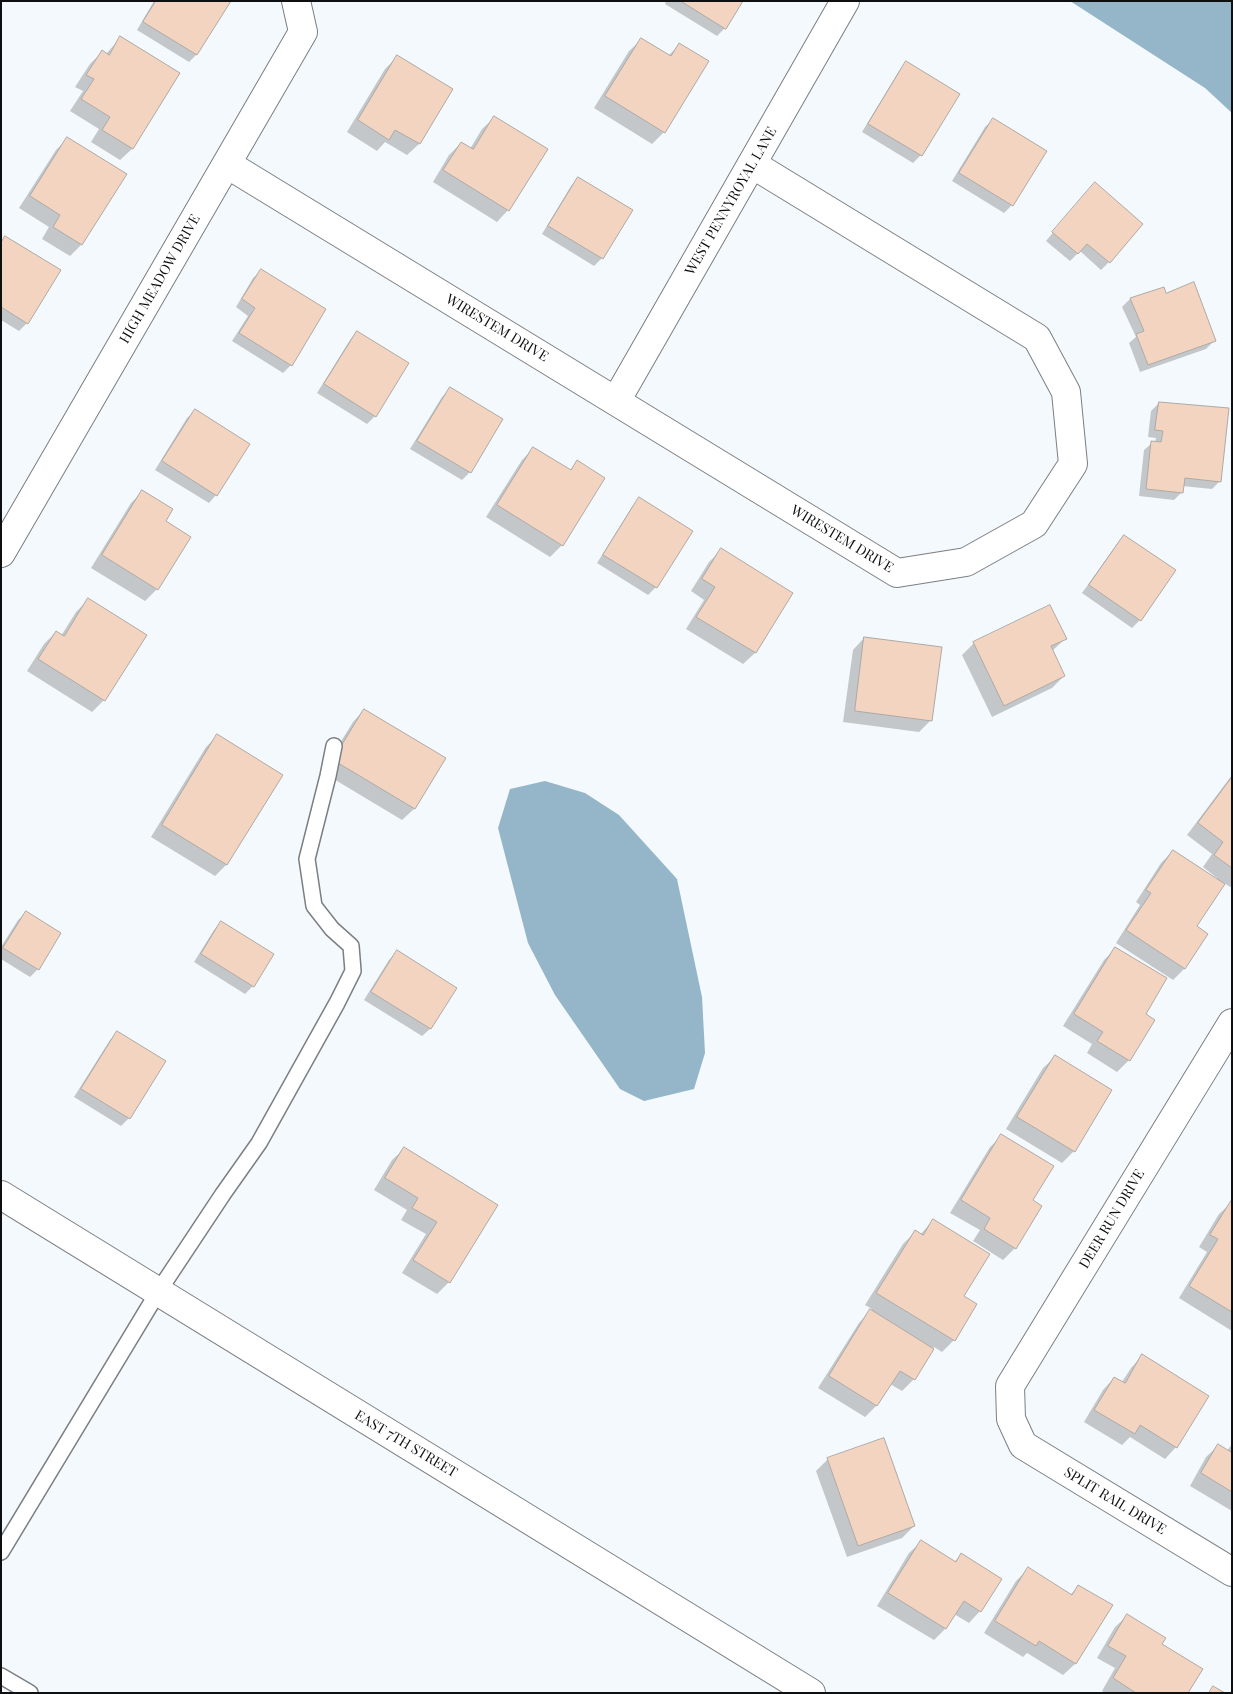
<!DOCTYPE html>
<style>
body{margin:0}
#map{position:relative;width:1233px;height:1694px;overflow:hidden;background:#f4f9fd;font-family:"Playfair Display",serif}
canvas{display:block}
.frame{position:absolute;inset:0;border:2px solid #0e0f11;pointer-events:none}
</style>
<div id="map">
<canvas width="1233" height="1694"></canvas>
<div class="frame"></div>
</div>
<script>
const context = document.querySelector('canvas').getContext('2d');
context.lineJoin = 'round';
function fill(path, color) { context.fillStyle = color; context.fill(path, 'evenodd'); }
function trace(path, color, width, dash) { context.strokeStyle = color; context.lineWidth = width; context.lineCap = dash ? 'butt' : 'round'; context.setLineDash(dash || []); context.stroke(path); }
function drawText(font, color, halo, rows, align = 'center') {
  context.font = font + ' "Playfair Display",serif'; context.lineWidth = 4.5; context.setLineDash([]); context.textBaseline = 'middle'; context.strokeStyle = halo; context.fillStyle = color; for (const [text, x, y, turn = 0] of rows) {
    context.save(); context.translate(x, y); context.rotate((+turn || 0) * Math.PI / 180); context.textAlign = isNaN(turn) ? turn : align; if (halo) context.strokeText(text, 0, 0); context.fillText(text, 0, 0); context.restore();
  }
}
fill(new Path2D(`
 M 1070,1 L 1232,1 L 1232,113 L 1205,88 Z
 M 545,781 L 585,793 L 619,815 L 677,879 L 702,997 L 705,1053 L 694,1089 L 644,1101 L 620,1089 L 555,995 L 528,943 L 498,828 L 510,789 Z`), '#95b6c8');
fill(new Path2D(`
 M 154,1 L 230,1 L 196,55 L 189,62 L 137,30 Z
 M 666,1 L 742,1 L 725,28 L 717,36 L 665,4 Z
 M 121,37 L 179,74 L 132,149 L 120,160 L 91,142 L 99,129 L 70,111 L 83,91 L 75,87 L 90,64 L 102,52 L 106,54 Z
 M 641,40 L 668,56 L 679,45 L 664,132 L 652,144 L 594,108 L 629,51 Z
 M 397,57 L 451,90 L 419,144 L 407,155 L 385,142 L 377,151 L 347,132 L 385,69 Z
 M 906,63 L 921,155 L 913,163 L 862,132 L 899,71 Z
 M 494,118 L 508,210 L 497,222 L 433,182 L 449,155 L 461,143 L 470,149 L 482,129 Z
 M 993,120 L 1045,151 L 1012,205 L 1004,213 L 952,181 L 985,127 Z
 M 68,138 L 81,245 L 70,256 L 42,239 L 49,227 L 19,208 L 56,150 Z
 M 579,178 L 602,258 L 594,266 L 542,234 L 571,186 Z
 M 1087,192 L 1109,262 L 1101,270 L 1080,251 L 1070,261 L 1046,241 Z
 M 5,237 L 27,323 L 19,331 L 1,320 L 1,242 Z
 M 261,271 L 291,365 L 283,373 L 232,341 L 248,316 L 236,307 L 253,278 Z
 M 1164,289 L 1166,295 L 1214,341 L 1206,349 L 1140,372 L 1129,343 L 1136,337 L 1122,307 L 1130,299 Z
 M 357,332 L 375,416 L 367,424 L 317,393 L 350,340 Z
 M 450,389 L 470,472 L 462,480 L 410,449 L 442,397 Z
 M 1159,403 L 1220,481 L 1212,489 L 1182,486 L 1182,492 L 1174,500 L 1139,496 L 1144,450 L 1152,443 L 1155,443 L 1156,438 L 1148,437 L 1151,411 Z
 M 195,411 L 216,495 L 209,503 L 155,470 L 187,418 Z
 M 534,448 L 569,471 L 577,462 L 562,545 L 550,557 L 486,517 L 522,460 Z
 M 143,491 L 164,521 L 157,589 L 145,601 L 91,568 L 131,503 Z
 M 639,499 L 656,587 L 648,595 L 597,563 L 632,507 Z
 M 1124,536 L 1174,571 L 1140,620 L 1132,628 L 1082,593 L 1117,544 Z
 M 721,550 L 791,593 L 755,653 L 743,664 L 686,629 L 704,600 L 691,591 L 709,562 Z
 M 88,600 L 104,700 L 92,712 L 27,671 L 44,644 L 56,632 L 61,636 L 76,612 Z
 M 864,638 L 931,720 L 919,732 L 843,722 L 853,650 Z
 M 1065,639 L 1052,651 L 1064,676 L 1052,688 L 992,717 L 962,655 L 974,643 Z
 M 364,710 L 444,758 L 414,809 L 402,820 L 322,772 L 353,722 Z
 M 217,736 L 227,864 L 215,876 L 151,837 L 206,747 Z
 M 1232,775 L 1232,888 L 1224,883 L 1195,927 L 1184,969 L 1173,980 L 1116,943 L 1140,905 L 1136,902 L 1161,863 L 1173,851 L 1216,880 L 1217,878 L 1203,867 L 1212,854 L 1187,835 Z
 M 26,913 L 38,969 L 30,977 L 1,959 L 1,947 L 18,920 Z
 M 222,922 L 253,986 L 245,994 L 194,962 L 214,930 Z
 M 1116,948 L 1144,1014 L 1129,1060 L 1117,1072 L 1087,1053 L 1092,1044 L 1063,1026 L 1104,960 Z
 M 397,952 L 455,988 L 430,1029 L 422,1036 L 364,1000 L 389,960 Z
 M 118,1032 L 129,1118 L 121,1126 L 74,1097 L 110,1040 Z
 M 1055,1057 L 1074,1151 L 1062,1163 L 1006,1129 L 1043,1068 Z
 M 1002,1136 L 1031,1200 L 1015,1248 L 1003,1260 L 973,1241 L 980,1230 L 950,1213 L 990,1147 Z
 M 404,1149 L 496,1205 L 449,1282 L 437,1294 L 402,1273 L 426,1234 L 401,1220 L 407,1210 L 374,1190 L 392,1160 Z
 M 1231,1203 L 1232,1203 L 1232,1331 L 1179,1298 L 1207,1252 L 1199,1247 L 1219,1214 Z
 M 933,1220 L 962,1296 L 976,1304 L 954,1340 L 942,1352 L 934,1347 L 914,1379 L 902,1391 L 890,1384 L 876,1406 L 865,1417 L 818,1388 L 859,1323 L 872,1309 L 865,1305 L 903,1244 L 915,1232 L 920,1235 Z
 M 1142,1356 L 1176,1447 L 1165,1459 L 1130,1437 L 1122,1445 L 1084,1422 L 1103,1390 L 1114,1378 L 1122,1382 L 1131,1368 Z
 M 1232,1444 L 1232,1511 L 1190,1486 L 1206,1457 L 1218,1446 L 1227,1451 Z
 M 828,1459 L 914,1526 L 902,1538 L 847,1557 L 816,1471 Z
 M 921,1542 L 954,1562 L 961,1555 L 980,1611 L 969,1623 L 954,1614 L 945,1629 L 934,1640 L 877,1606 L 909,1553 Z
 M 1028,1569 L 1070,1595 L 1079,1586 L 1111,1606 L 1075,1664 L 1063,1675 L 1027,1653 L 1023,1657 L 984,1633 L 1016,1581 Z
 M 1127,1616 L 1160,1645 L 1187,1693 L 1105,1693 L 1102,1691 L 1115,1668 L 1097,1658 L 1115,1627 Z`), '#0003');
const building = new Path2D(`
 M 156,1 L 231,1 L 197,55 L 143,22 Z
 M 681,1 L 743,1 L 726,29 Z
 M 120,36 L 180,73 L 133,149 L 102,130 L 110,117 L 81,99 L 94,79 L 86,75 L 102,50 L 109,55 Z
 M 641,38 L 671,56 L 679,43 L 709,61 L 665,133 L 605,96 Z
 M 397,55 L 453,89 L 420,144 L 395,130 L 389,140 L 358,120 Z
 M 906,61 L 960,94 L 922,156 L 868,124 Z
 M 494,116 L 548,149 L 509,211 L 443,170 L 461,142 L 473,149 Z
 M 993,118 L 1047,151 L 1013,206 L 959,173 Z
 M 67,137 L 127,174 L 82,245 L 53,227 L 60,215 L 30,196 Z
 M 578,177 L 633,210 L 603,259 L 548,226 Z
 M 1095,182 L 1143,224 L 1110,263 L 1087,244 L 1078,254 L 1052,232 Z
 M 5,236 L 61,270 L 28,324 L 1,307 L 1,243 Z
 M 261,269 L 326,309 L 292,366 L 239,333 L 255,308 L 242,299 Z
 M 1194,282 L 1216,341 L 1148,365 L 1136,334 L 1144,331 L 1130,298 L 1164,287 L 1166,293 Z
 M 357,331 L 409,363 L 376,417 L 324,384 Z
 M 450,387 L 503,419 L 471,473 L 417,441 Z
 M 1159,402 L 1229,408 L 1221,482 L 1185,478 L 1183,493 L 1146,489 L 1151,441 L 1161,442 L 1163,431 L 1155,430 Z
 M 195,409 L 250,444 L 217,496 L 162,461 Z
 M 533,447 L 571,470 L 577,460 L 605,478 L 563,546 L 497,505 Z
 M 142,490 L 173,509 L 166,521 L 191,537 L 158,590 L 102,555 Z
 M 639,497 L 693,531 L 657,588 L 603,555 Z
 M 1124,535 L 1176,570 L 1141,621 L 1089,585 Z
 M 721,548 L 793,593 L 756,653 L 696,617 L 715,587 L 702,579 Z
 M 88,598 L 147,635 L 105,701 L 38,659 L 56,631 L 64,636 Z
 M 1050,605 L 1067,639 L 1051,646 L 1065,676 L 1004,706 L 973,642 Z
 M 864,637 L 942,647 L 932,721 L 855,711 Z
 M 364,709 L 446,758 L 415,809 L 333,760 Z
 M 217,734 L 283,775 L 227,865 L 162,825 Z
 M 1232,777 L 1232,868 L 1214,855 L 1223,842 L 1198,823 Z
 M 1173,850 L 1225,884 L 1197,926 L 1208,934 L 1185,969 L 1126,930 L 1151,893 L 1146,890 Z
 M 26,911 L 61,933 L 39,970 L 3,948 Z
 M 221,921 L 274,954 L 254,987 L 201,954 Z
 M 1115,947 L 1167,978 L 1146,1014 L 1155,1020 L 1130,1061 L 1097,1041 L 1103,1032 L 1074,1014 Z
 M 397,950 L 457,988 L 431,1029 L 371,992 Z
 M 117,1031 L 166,1061 L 130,1119 L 81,1089 Z
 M 1055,1055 L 1112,1090 L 1075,1152 L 1017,1117 Z
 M 1001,1134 L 1054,1166 L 1033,1200 L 1042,1206 L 1016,1249 L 984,1229 L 990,1218 L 961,1200 Z
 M 404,1147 L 498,1205 L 450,1283 L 413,1260 L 437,1222 L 412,1208 L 418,1198 L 385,1178 Z
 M 1231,1201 L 1232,1202 L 1232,1312 L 1189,1286 L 1218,1239 L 1210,1235 Z
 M 933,1219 L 990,1254 L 964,1296 L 977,1304 L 955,1341 L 876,1293 L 915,1230 L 923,1235 Z
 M 870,1309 L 934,1349 L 915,1380 L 900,1371 L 877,1406 L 829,1376 Z
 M 1142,1354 L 1209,1396 L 1177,1448 L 1140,1425 L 1135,1434 L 1094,1410 L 1114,1377 L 1125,1383 Z
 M 884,1438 L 915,1526 L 858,1546 L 827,1458 Z
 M 1218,1444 L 1231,1452 L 1232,1450 L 1232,1492 L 1201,1473 Z
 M 921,1540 L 956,1562 L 961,1553 L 1002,1579 L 981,1612 L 964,1601 L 946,1629 L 888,1593 Z
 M 1028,1567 L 1072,1595 L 1078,1585 L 1113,1605 L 1076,1664 L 1039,1641 L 1036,1646 L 995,1621 Z
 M 1127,1614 L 1166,1638 L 1162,1644 L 1203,1669 L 1188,1693 L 1136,1693 L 1113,1678 L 1126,1656 L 1108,1646 Z
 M 1213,1686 L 1225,1693 L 1209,1693 Z`);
fill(building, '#f3d4c0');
trace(building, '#aea9a5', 1);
const service = new Path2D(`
 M 1,1552 L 158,1292 L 223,1194 L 259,1143 L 337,1003 L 353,971 L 351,946 L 332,929 L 314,906 L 307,859 L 328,776 L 334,746
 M 1,1676 L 30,1693`);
const minor = new Path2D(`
 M 227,164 L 897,573 L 966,562 L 1034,524 L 1073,464 L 1066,392 L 1037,338 L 752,164
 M 616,401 L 845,1
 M 1,553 L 303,32 L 296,1
 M 1232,1023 L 1010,1386 L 1011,1419 L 1023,1445 L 1232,1572`);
const tertiary = new Path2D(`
 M 1,1195 L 811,1693`);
trace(service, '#7b7f83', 18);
trace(minor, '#7b7f83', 30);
trace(tertiary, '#7b7f83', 30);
trace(service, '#fff', 15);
trace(minor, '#fff', 28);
trace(tertiary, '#fff', 28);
drawText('14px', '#0e0f11', '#fff', [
 ["WEST PENNYROYAL LANE",731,201,-60],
 ["HIGH MEADOW DRIVE",160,279,-60],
 ["WIRESTEM DRIVE",497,328,31],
 ["WIRESTEM DRIVE",842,539,31],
 ["DEER RUN DRIVE",1112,1219,-59],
 ["EAST 7TH STREET",406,1444,31],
 ["SPLIT RAIL DRIVE",1115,1501,31]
]);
</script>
